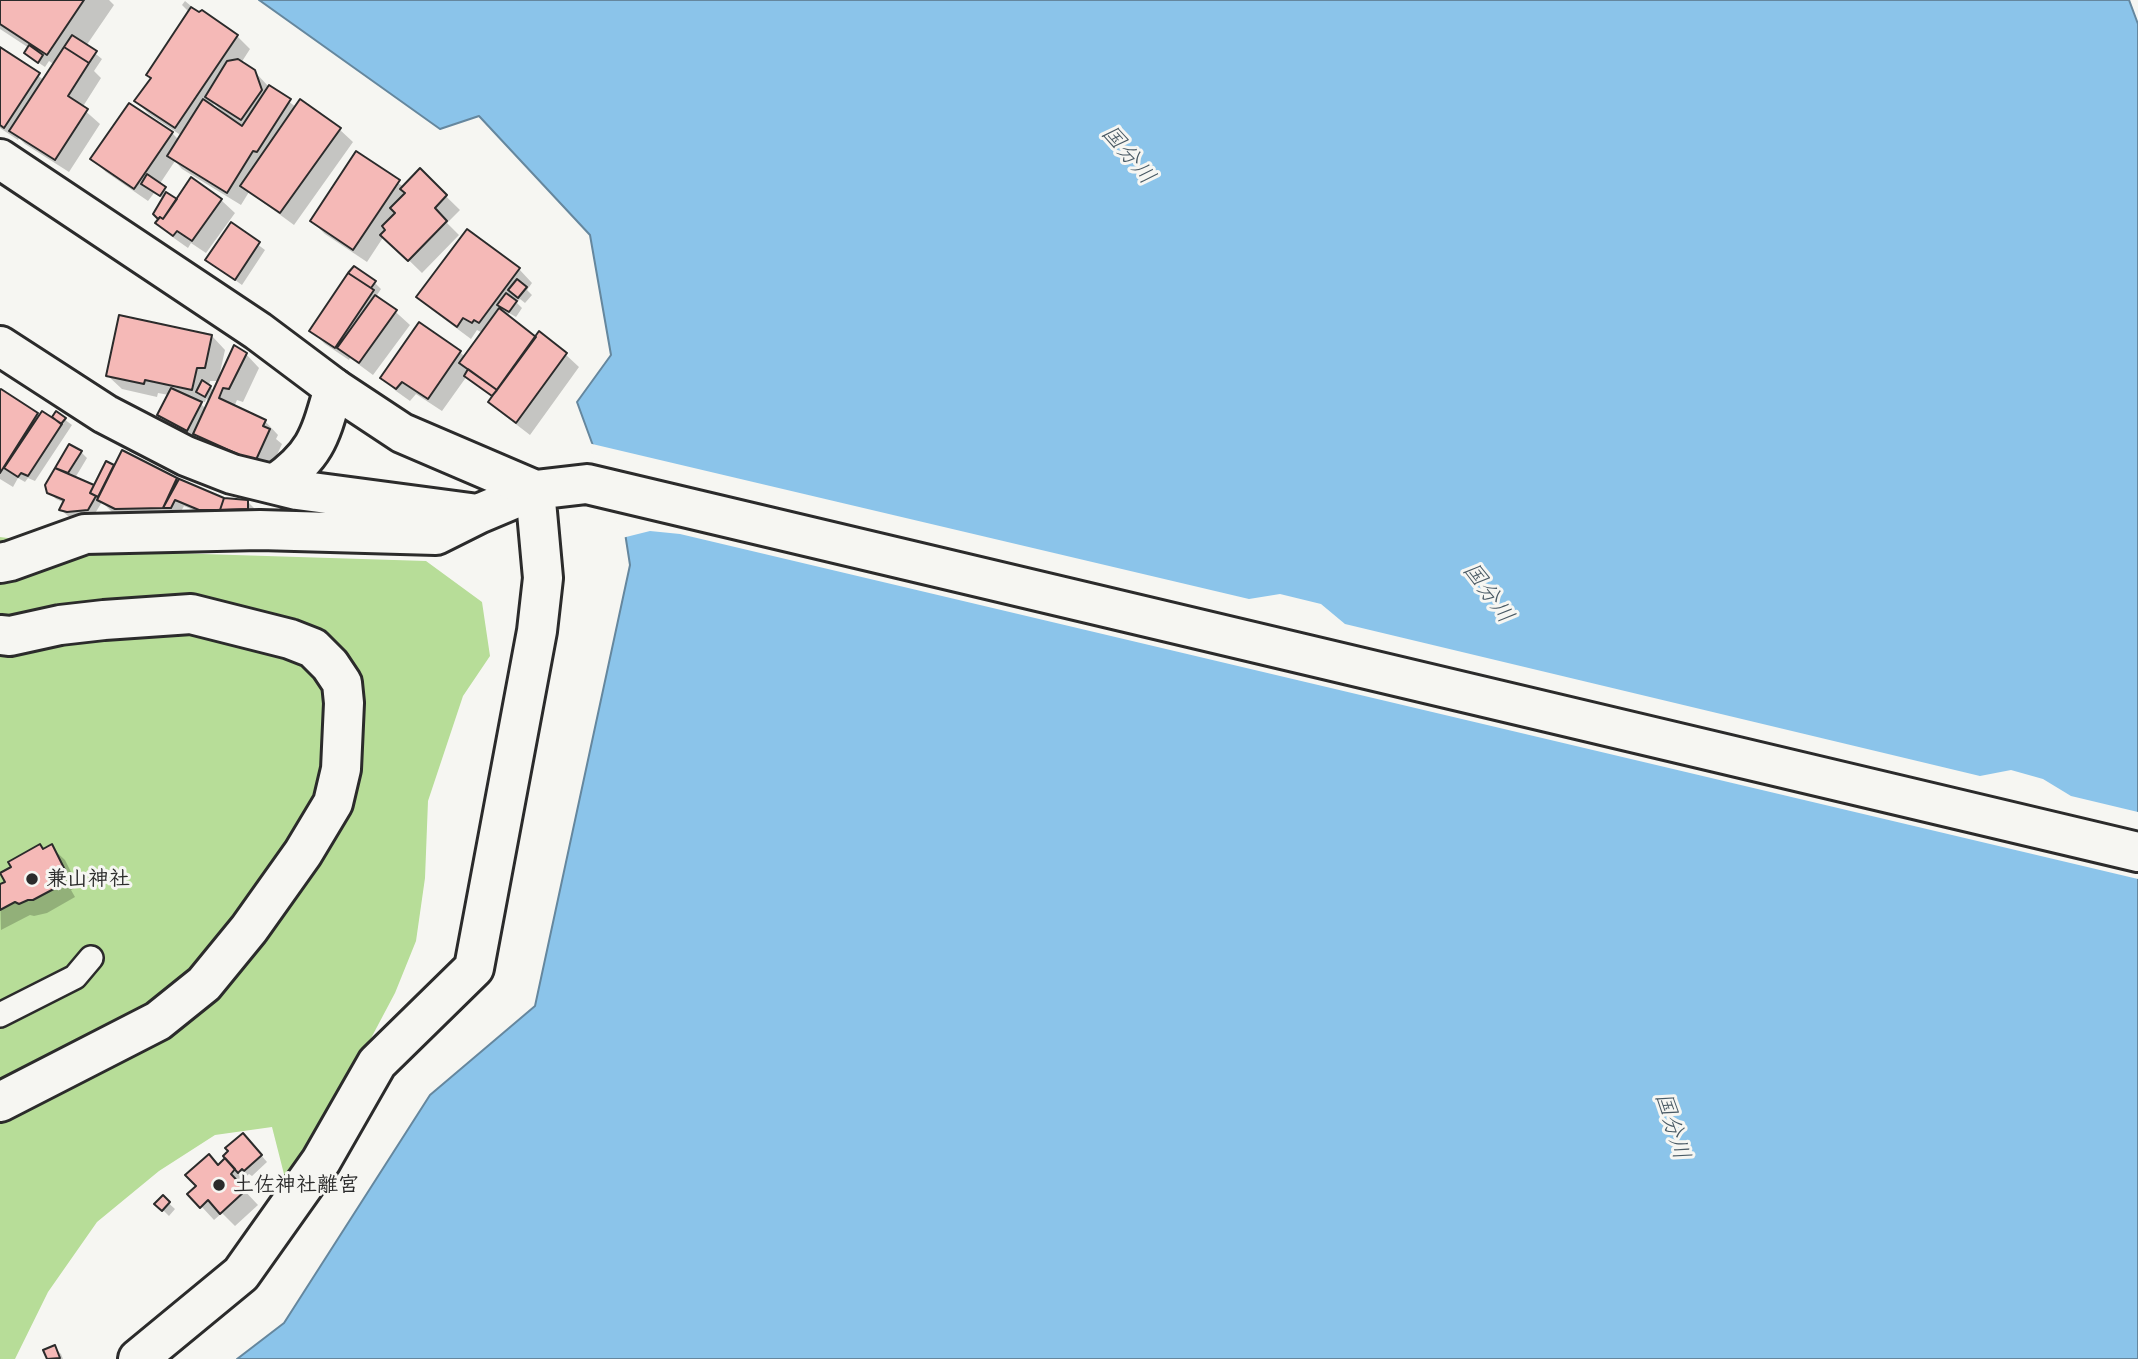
<!DOCTYPE html>
<meta charset="utf-8">
<style>
body{margin:0}
canvas{display:block;background:#f6f6f2}
</style>
<canvas width="2138" height="1359"></canvas>
<script>
const context = document.querySelector('canvas').getContext('2d');
context.lineJoin = 'round';
function fill(path, color) { context.fillStyle = color; context.fill(path, 'evenodd'); }
function trace(path, color, width, dash) { context.strokeStyle = color; context.lineWidth = width; context.lineCap = dash ? 'butt' : 'round'; context.setLineDash(dash || []); context.stroke(path); }
function drawText(font, color, halo, rows, align = 'center') {
  context.font = font + ' "Comic Neue","Klee One",sans-serif'; context.lineWidth = 6; context.setLineDash([]); context.textBaseline = 'middle'; context.strokeStyle = halo; context.fillStyle = color; for (const [text, x, y, turn = 0] of rows) {
    context.save(); context.translate(x, y); context.rotate((+turn || 0) * Math.PI / 180); context.textAlign = isNaN(turn) ? turn : align; if (halo) context.strokeText(text, 0, 0); context.fillText(text, 0, 0); context.restore();
  }
}
fill(new Path2D(`
 M 0,537 L 107,551 L 426,561 L 482,602 L 490,656 L 463,696 L 428,801 L 425,878 L 416,941 L 395,993 L 360,1059 L 286,1182 L 272,1127 L 215,1135 L 159,1171 L 97,1222 L 48,1292 L 15,1359 L 0,1359 Z`), '#b7dd98');
const water = new Path2D(`
 M 259,0 L 2129,0 L 2138,24 L 2138,1359 L 237,1359 L 284,1323 L 430,1095 L 535,1006 L 630,565 L 625,533 L 577,402 L 611,355 L 590,235 L 479,116 L 440,129 Z`);
fill(water, '#8bc4ea');
trace(water, '#65879e', 2);
fill(new Path2D(`
 M 588,443 L 1249,599 L 1280,594 L 1321,604 L 1345,624 L 1980,776 L 2011,770 L 2043,779 L 2071,796 L 2138,812 L 2138,879 L 680,534 L 650,531 L 622,538 Z`), '#f6f6f2');
fill(new Path2D(`
 M 0,0 L 109,0 L 114,5 L 86,46 L 102,59 L 94,71 L 101,78 L 82,108 L 100,124 L 69,172 L 25,144 L 19,138 L 18,140 L 0,128 L 0,49 L 44,80 L 55,65 L 49,61 L 45,67 L 33,59 L 29,48 L 0,29 Z
 M 185,1 L 197,11 L 237,36 L 250,49 L 241,63 L 254,71 L 269,87 L 296,107 L 339,129 L 353,142 L 294,225 L 249,192 L 241,205 L 182,169 L 175,161 L 159,185 L 171,195 L 170,197 L 177,201 L 191,179 L 221,200 L 235,213 L 206,253 L 191,243 L 188,248 L 171,236 L 158,222 L 160,219 L 155,214 L 164,199 L 154,193 L 148,201 L 106,172 L 93,159 L 172,133 L 179,140 L 182,136 L 149,114 L 136,101 L 153,79 L 190,13 L 182,5 ZM 214,104 L 223,112 L 221,114 L 211,107 Z
 M 357,154 L 404,187 L 420,171 L 460,210 L 447,223 L 459,235 L 422,273 L 384,236 L 367,262 L 325,234 L 312,221 Z
 M 232,225 L 265,250 L 242,285 L 207,260 Z
 M 467,232 L 519,269 L 532,283 L 527,290 L 532,295 L 525,303 L 520,299 L 517,303 L 522,308 L 516,317 L 509,313 L 507,317 L 537,340 L 565,354 L 579,367 L 530,435 L 504,415 L 490,402 L 494,397 L 467,376 L 442,411 L 416,394 L 410,401 L 396,391 L 382,378 L 460,352 L 465,357 L 483,333 L 477,330 L 471,339 L 432,310 L 419,297 Z
 M 350,274 L 375,283 L 381,289 L 377,295 L 410,325 L 373,375 L 350,358 L 349,360 L 325,344 L 311,330 Z
 M 212,336 L 225,350 L 219,377 L 246,354 L 259,368 L 243,402 L 237,400 L 234,407 L 265,421 L 278,435 L 276,439 L 282,444 L 268,474 L 208,447 L 195,434 L 194,436 L 165,421 L 159,415 L 169,395 L 158,393 L 157,397 L 122,389 L 108,376 ZM 210,381 L 219,381 L 214,391 L 209,386 ZM 206,399 L 210,401 L 205,412 L 204,407 L 198,401 L 205,402 Z
 M 0,393 L 40,417 L 52,420 L 56,413 L 72,425 L 35,481 L 28,478 L 25,482 L 18,478 L 13,487 L 0,479 Z
 M 69,446 L 81,452 L 87,458 L 75,478 L 94,486 L 106,463 L 115,468 L 223,500 L 247,501 L 254,508 L 254,515 L 207,516 L 184,506 L 176,521 L 130,521 L 113,513 L 102,502 L 94,515 L 75,518 L 68,516 L 61,510 L 65,503 L 56,499 L 49,492 L 47,485 Z
 M 51,847 L 65,860 L 78,886 L 71,890 L 75,897 L 47,913 L 34,916 L 30,915 L 1,930 L 0,886 Z
 M 249,1141 L 267,1162 L 252,1176 L 249,1174 L 243,1179 L 248,1184 L 243,1189 L 258,1205 L 235,1226 L 222,1213 L 214,1220 L 190,1194 Z
 M 163,1198 L 175,1209 L 169,1216 L 157,1204 Z
 M 54,1347 L 61,1354 L 63,1359 L 49,1359 L 45,1351 Z`), '#0003');
const building = new Path2D(`
 M 0,0 L 84,0 L 47,55 L 0,24 Z
 M 191,7 L 199,12 L 202,10 L 238,35 L 175,128 L 134,101 L 151,78 L 146,75 Z
 M 72,35 L 97,51 L 89,63 L 64,47 Z
 M 29,45 L 43,55 L 38,63 L 24,53 Z
 M 0,47 L 40,73 L 4,128 L 0,125 Z
 M 64,47 L 89,63 L 68,96 L 88,109 L 55,160 L 9,131 Z
 M 238,59 L 255,70 L 262,90 L 241,120 L 205,97 L 227,61 Z
 M 269,85 L 291,99 L 257,152 L 253,151 L 227,193 L 167,156 L 203,99 L 242,126 Z
 M 300,99 L 341,128 L 280,213 L 240,186 Z
 M 129,103 L 173,132 L 134,189 L 90,159 Z
 M 356,151 L 400,180 L 353,250 L 310,221 Z
 M 420,168 L 447,195 L 435,208 L 447,221 L 408,261 L 380,235 L 385,230 L 382,226 L 395,213 L 390,208 L 405,193 L 400,189 Z
 M 147,174 L 166,187 L 160,196 L 141,184 Z
 M 191,177 L 222,199 L 192,241 L 177,231 L 173,236 L 155,223 L 160,217 L 163,219 Z
 M 166,192 L 177,199 L 163,219 L 160,217 L 158,219 L 153,214 Z
 M 231,222 L 260,242 L 235,280 L 205,260 Z
 M 467,229 L 520,268 L 479,323 L 474,320 L 472,323 L 463,318 L 457,327 L 416,297 Z
 M 354,266 L 376,281 L 371,288 L 348,273 Z
 M 348,273 L 374,290 L 335,348 L 309,331 Z
 M 517,279 L 527,287 L 518,298 L 508,290 Z
 M 506,293 L 517,301 L 509,312 L 497,305 Z
 M 375,295 L 397,310 L 359,363 L 337,348 Z
 M 499,308 L 536,337 L 497,390 L 459,363 Z
 M 119,315 L 212,335 L 205,368 L 197,368 L 192,390 L 145,380 L 144,384 L 106,376 Z
 M 419,322 L 461,351 L 428,399 L 402,382 L 396,389 L 380,378 Z
 M 539,331 L 567,353 L 516,423 L 488,402 Z
 M 234,345 L 247,353 L 229,389 L 223,388 L 219,398 L 266,420 L 263,426 L 270,429 L 255,462 L 193,434 Z
 M 468,369 L 497,390 L 492,396 L 464,376 Z
 M 202,380 L 211,386 L 205,397 L 196,392 Z
 M 171,388 L 202,402 L 187,431 L 157,415 Z
 M 1,389 L 38,413 L 0,473 L 0,390 Z
 M 42,411 L 62,424 L 28,476 L 21,473 L 18,477 L 4,468 Z
 M 56,411 L 66,418 L 61,424 L 52,417 Z
 M 69,444 L 82,451 L 68,473 L 55,468 Z
 M 122,450 L 179,479 L 163,508 L 115,509 L 97,500 Z
 M 106,461 L 114,465 L 98,497 L 90,493 Z
 M 55,468 L 94,485 L 90,493 L 96,496 L 88,510 L 67,512 L 59,510 L 64,500 L 47,493 L 45,485 Z
 M 177,478 L 224,498 L 220,510 L 199,510 L 175,500 L 171,508 L 163,508 Z
 M 224,498 L 248,500 L 248,509 L 220,510 Z
 M 40,844 L 43,849 L 52,844 L 66,872 L 59,876 L 63,884 L 33,900 L 28,900 L 19,904 L 15,902 L 0,910 L 0,884 L 5,882 L 0,873 L 11,867 L 8,862 Z
 M 243,1133 L 262,1155 L 244,1171 L 242,1169 L 238,1173 L 223,1156 L 228,1151 L 225,1148 Z
 M 209,1154 L 218,1165 L 225,1158 L 235,1169 L 231,1174 L 246,1190 L 220,1214 L 208,1200 L 200,1208 L 187,1194 L 196,1186 L 185,1175 Z
 M 163,1195 L 170,1202 L 162,1211 L 154,1204 Z
 M 55,1345 L 60,1358 L 47,1359 L 43,1350 Z`);
fill(building, '#f5b9b7');
trace(building, '#2b2b2b', 2);
const lane = new Path2D(`
 M 0,1015 L 75,977 L 91,958`);
const street = new Path2D(`
 M 0,346 L 105,414 L 186,456 L 232,474 L 297,490 L 478,514
 M 275,484 C 317,454 320,436 334,388
 M 0,563 L 10,561 L 85,534 L 260,530 L 436,535 L 478,514 L 535,490
 M 0,635 L 10,636 L 60,625 L 104,620 L 191,614 L 290,639 L 313,648 L 330,665 L 342,683 L 344,703 L 341,769 L 333,803 L 303,853 L 249,929 L 204,984 L 158,1021 L 0,1102`);
const secondary = new Path2D(`
 M 0,159 L 258,331 L 334,388 L 402,433 L 535,490 L 587,484 L 2138,852
 M 138,1359 L 241,1274 L 321,1161 L 377,1063 L 474,968 L 537,631 L 543,578 L 535,490`);
trace(lane, '#2b2b2b', 28);
trace(street, '#2b2b2b', 44);
trace(secondary, '#2b2b2b', 44);
trace(lane, '#f6f6f2', 23);
trace(street, '#f6f6f2', 38);
trace(secondary, '#f6f6f2', 38);
for (const [x, y, r, color] of [
 [32,879,7,"#2b2b2b"],
 [219,1185,7,"#2b2b2b"]
]) { const dot = new Path2D(); dot.arc(x, y, r, 0, 2 * Math.PI); context.fillStyle = color; context.fill(dot); trace(dot, '#f6f6f2', 2.5); }
drawText('bold 21px', '#2b2b2b', '#f6f6f2', [
 ["兼山神社",46,879],
 ["土佐神社離宮",233,1185]
], 'left');
drawText('italic 23px', '#485964', '#f6f6f2', [
 ["国分川",1128,155,50],
 ["国分川",1488,593,54],
 ["国分川",1672,1126,73]
]);
</script>
